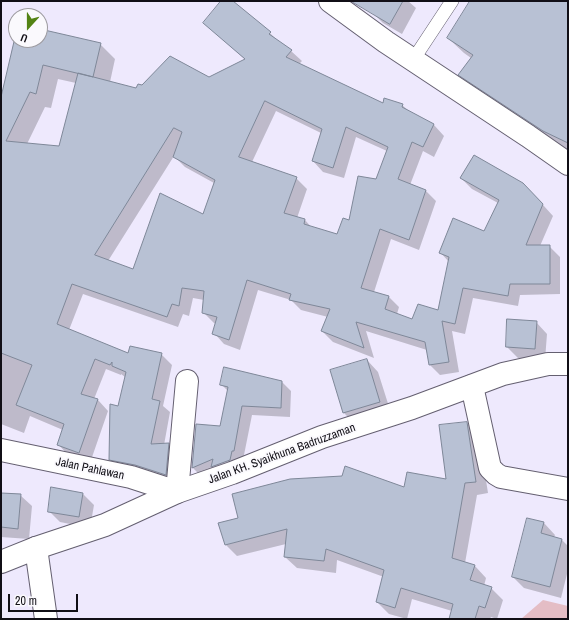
<!DOCTYPE html>
<style>
body{margin:0}
#map{position:relative;width:569px;height:620px;overflow:hidden;background:#eee9fd;font-family:"Archivo Narrow",sans-serif}
canvas{display:block}
.frame{position:absolute;inset:0;border:2px solid #110f16;pointer-events:none}
.north{position:absolute;left:8px;top:8px;width:40px;height:40px;box-sizing:border-box;background:#faf9fd;border:1px solid #9d9ba1;border-radius:50%;rotate:201deg;font-size:11px;font-weight:700;line-height:16px;text-align:center;color:#110f16}
.north::after{content:'';display:block;margin:auto;width:14px;height:18px;background:#538314;clip-path:polygon(50% 0,100% 100%,50% 72%,0 100%)}
.scale{position:absolute;left:8px;top:594px;width:70px;height:18px;box-sizing:border-box;border:2px solid #110f16;border-top:0;padding-left:5px;font-size:12px;line-height:14px;white-space:nowrap;color:#110f16;-webkit-text-stroke:3px #faf9fd;paint-order:stroke}
</style>
<div id="map">
<canvas width="569" height="620"></canvas>
<div class="frame"></div>
<div class="north">U</div>
<div class="scale">20 m</div>
</div>
<script>
const context = document.querySelector('canvas').getContext('2d');
context.lineJoin = 'round';
function fill(path, color) { context.fillStyle = color; context.fill(path, 'evenodd'); }
function trace(path, color, width, dash) { context.strokeStyle = color; context.lineWidth = width; context.lineCap = dash ? 'butt' : 'round'; context.setLineDash(dash || []); context.stroke(path); }
function drawText(font, color, halo, rows, align = 'center') {
  context.font = font + ' "Archivo Narrow",sans-serif'; context.lineWidth = 3.5; context.setLineDash([]); context.textBaseline = 'middle'; context.strokeStyle = halo; context.fillStyle = color; for (const [text, x, y, turn = 0] of rows) {
    context.save(); context.translate(x, y); context.rotate((+turn || 0) * Math.PI / 180); context.textAlign = isNaN(turn) ? turn : align; if (halo) context.strokeText(text, 0, 0); context.fillText(text, 0, 0); context.restore();
  }
}
fill(new Path2D(`
 M 543,600 L 568,606 L 568,619 L 521,619 Z`), '#e4bdc5');
fill(new Path2D(`
 M 223,1 L 232,1 L 270,33 L 280,43 L 291,51 L 302,61 L 299,64 L 383,104 L 402,105 L 410,112 L 434,125 L 444,136 L 434,157 L 423,151 L 410,185 L 426,191 L 436,201 L 419,250 L 391,239 L 374,292 L 389,297 L 399,307 L 397,314 L 412,320 L 438,311 L 449,262 L 440,252 L 485,233 L 498,203 L 472,189 L 461,178 L 534,195 L 553,216 L 540,246 L 549,246 L 560,257 L 560,294 L 520,295 L 518,306 L 473,298 L 465,334 L 452,331 L 459,372 L 440,375 L 430,365 L 427,350 L 366,331 L 374,358 L 333,342 L 322,331 L 328,317 L 301,310 L 291,300 L 258,290 L 240,350 L 224,344 L 214,333 L 216,324 L 214,323 L 203,312 L 204,300 L 193,298 L 189,316 L 183,314 L 178,327 L 83,294 L 69,330 L 129,354 L 161,354 L 172,365 L 163,406 L 170,412 L 164,445 L 168,444 L 179,455 L 176,485 L 121,470 L 110,459 L 125,377 L 121,374 L 121,375 L 106,369 L 94,399 L 98,400 L 108,411 L 90,463 L 68,455 L 58,444 L 63,430 L 30,416 L 24,433 L 1,424 L 1,107 L 16,38 L 16,40 L 40,40 L 40,30 L 100,44 L 115,59 L 110,82 L 137,89 L 142,86 L 209,78 L 246,60 L 204,23 ZM 58,79 L 76,83 L 60,147 L 27,144 L 45,107 L 51,108 ZM 276,111 L 321,133 L 313,161 L 323,172 L 344,178 L 356,137 L 387,151 L 376,180 L 349,221 L 338,235 L 312,228 L 305,220 L 297,218 L 307,189 L 296,178 L 252,162 ZM 174,156 L 185,167 L 214,183 L 204,216 L 133,270 L 108,261 Z
 M 378,1 L 408,1 L 416,8 L 402,34 L 383,23 L 372,12 Z
 M 471,1 L 568,1 L 568,150 L 560,147 L 475,91 L 460,75 L 471,58 L 464,53 L 448,38 Z
 M 536,322 L 547,334 L 545,360 L 518,358 L 507,347 Z
 M 367,360 L 378,372 L 391,413 L 355,424 L 344,413 Z
 M 225,369 L 282,382 L 291,391 L 290,417 L 252,415 L 243,460 L 202,477 L 193,468 L 197,425 L 221,427 L 228,391 L 221,384 Z
 M 467,423 L 479,435 L 488,493 L 477,495 L 465,563 L 475,566 L 486,578 L 484,586 L 491,588 L 503,600 L 497,619 L 491,617 L 490,619 L 453,619 L 452,611 L 412,599 L 407,619 L 389,614 L 377,602 L 384,577 L 337,560 L 336,573 L 297,568 L 285,557 L 286,544 L 237,556 L 226,545 L 405,488 L 447,480 Z
 M 1,494 L 20,495 L 32,506 L 29,539 L 1,537 Z
 M 83,494 L 94,505 L 90,528 L 60,522 L 49,511 Z
 M 528,519 L 544,523 L 555,535 L 554,537 L 562,540 L 568,546 L 568,570 L 561,598 L 524,588 L 513,577 Z`), '#0003');
const building = new Path2D(`
 M 221,1 L 233,1 L 271,32 L 269,34 L 292,50 L 286,57 L 383,103 L 384,98 L 403,104 L 402,107 L 434,124 L 423,147 L 412,142 L 398,179 L 426,190 L 409,240 L 380,229 L 361,288 L 389,296 L 385,309 L 412,319 L 418,304 L 438,310 L 449,257 L 439,253 L 453,218 L 484,231 L 499,200 L 460,178 L 474,155 L 523,183 L 543,204 L 526,245 L 550,245 L 550,284 L 510,284 L 508,296 L 463,288 L 455,324 L 442,321 L 449,362 L 429,365 L 425,342 L 356,322 L 364,348 L 321,331 L 330,309 L 289,300 L 291,294 L 247,280 L 229,340 L 212,334 L 217,317 L 202,313 L 204,291 L 182,288 L 179,306 L 172,304 L 167,317 L 72,284 L 57,324 L 128,353 L 130,346 L 162,353 L 152,399 L 160,401 L 151,444 L 169,443 L 166,475 L 135,465 L 109,460 L 110,404 L 118,406 L 126,372 L 112,366 L 112,362 L 110,365 L 95,359 L 81,394 L 98,399 L 79,453 L 57,445 L 64,424 L 16,405 L 32,365 L 1,353 L 1,97 L 16,33 L 16,40 L 40,40 L 40,29 L 101,43 L 93,77 L 43,65 L 36,94 L 30,92 L 6,141 L 59,146 L 78,73 L 136,88 L 138,84 L 142,85 L 170,56 L 209,77 L 245,59 L 203,23 ZM 265,101 L 322,129 L 312,161 L 333,168 L 346,127 L 388,147 L 376,179 L 358,176 L 349,220 L 343,218 L 337,234 L 304,224 L 305,219 L 284,213 L 297,177 L 239,157 ZM 174,128 L 182,132 L 173,157 L 215,180 L 203,214 L 160,193 L 133,269 L 95,255 Z
 M 351,1 L 403,1 L 390,24 Z
 M 470,1 L 568,1 L 568,143 L 543,131 L 458,75 L 473,55 L 447,38 Z
 M 507,319 L 537,321 L 535,349 L 506,347 Z
 M 367,359 L 380,402 L 343,413 L 330,370 Z
 M 224,367 L 282,381 L 281,408 L 242,406 L 234,451 L 232,451 L 230,460 L 211,467 L 213,459 L 192,468 L 196,424 L 220,426 L 228,387 L 220,385 Z
 M 467,422 L 476,482 L 465,483 L 452,558 L 475,565 L 470,580 L 492,587 L 485,608 L 479,606 L 475,619 L 449,619 L 453,604 L 401,588 L 395,608 L 376,602 L 384,570 L 326,549 L 324,561 L 284,557 L 287,529 L 225,545 L 218,523 L 238,518 L 232,494 L 290,479 L 342,476 L 345,466 L 404,487 L 407,472 L 446,479 L 439,425 Z
 M 51,487 L 83,493 L 79,517 L 48,512 Z
 M 1,493 L 21,494 L 18,529 L 1,527 Z
 M 527,518 L 544,522 L 541,533 L 562,539 L 550,587 L 512,577 Z`);
fill(building, '#b8c1d4');
trace(building, '#7e8798', 1);
const lane = new Path2D(`
 M 413,60 L 452,1`);
const street = new Path2D(`
 M 330,1 L 386,42 L 528,136 L 568,164
 M 472,386 L 490,468 L 496,474 L 501,477 L 568,489
 M 1,450 L 131,477 L 177,492 L 187,381
 M 36,548 L 46,619`);
const secondary = new Path2D(`
 M 1,562 L 36,548 L 105,525 L 177,492 L 232,473 L 322,437 L 412,408 L 503,374 L 548,364 L 568,364`);
trace(lane, '#645f70', 14);
trace(street, '#645f70', 24);
trace(secondary, '#645f70', 24);
trace(lane, '#fff', 13);
trace(street, '#fff', 22);
trace(secondary, '#fff', 22);
drawText('12px', '#110f16', '#faf9fd', [
 ["Jalan KH. Syaikhuna Badruzzaman",282,454,-20],
 ["Jalan Pahlawan",90,469,12]
]);
</script>
